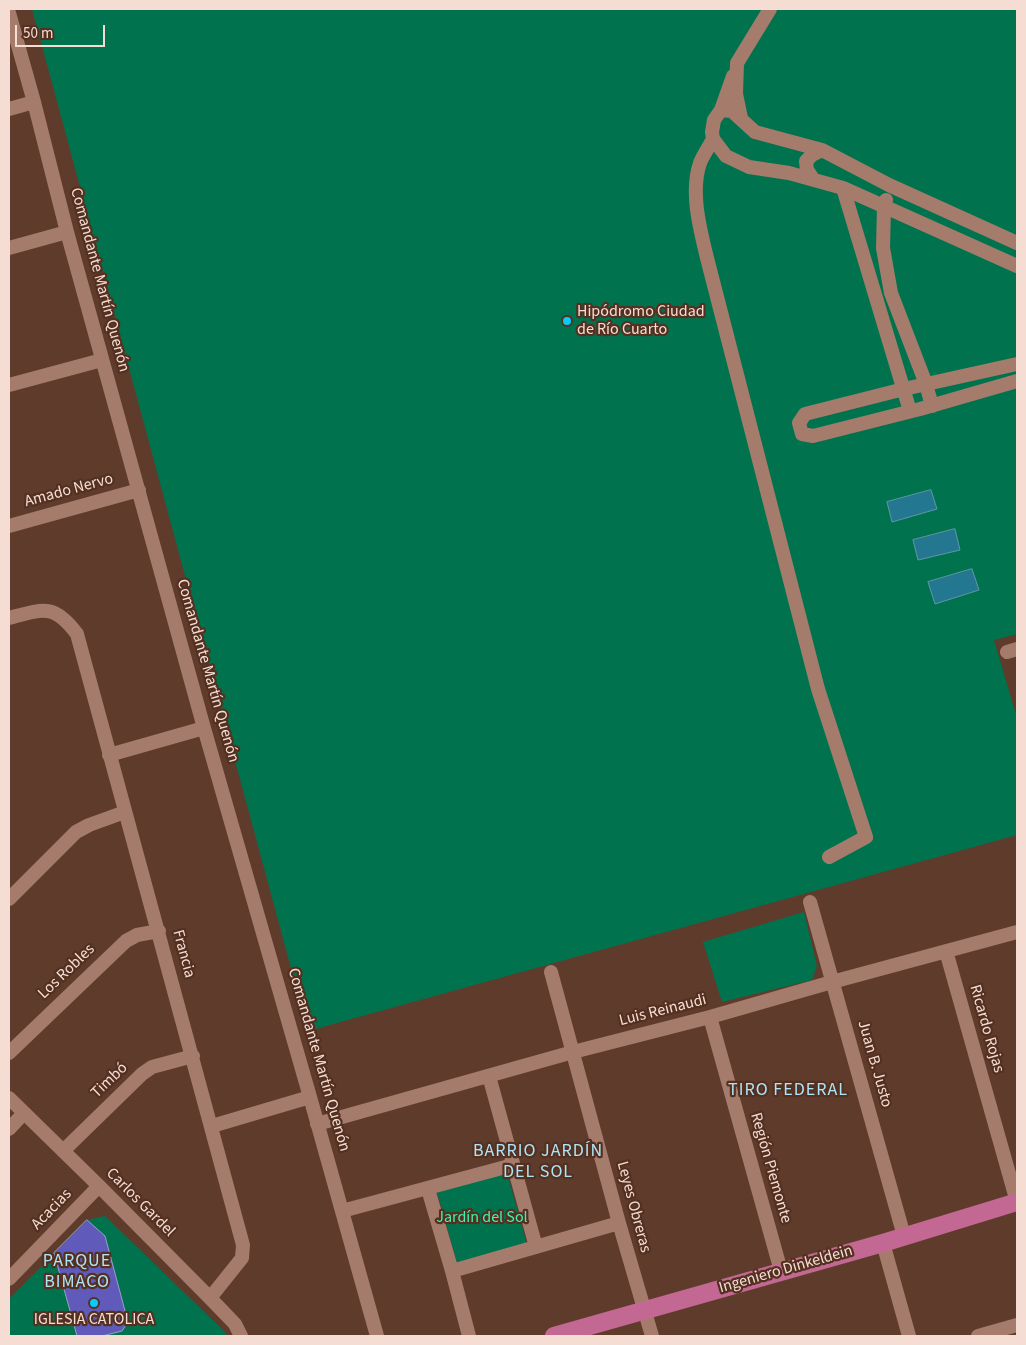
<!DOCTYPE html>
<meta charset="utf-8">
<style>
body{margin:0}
#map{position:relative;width:1026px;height:1345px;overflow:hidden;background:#5f3b2c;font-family:"Source Sans 3",sans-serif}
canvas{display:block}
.frame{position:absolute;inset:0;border:10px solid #f5ddd4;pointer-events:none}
.scale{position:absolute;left:15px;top:25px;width:90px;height:22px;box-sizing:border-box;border:2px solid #f5ddd4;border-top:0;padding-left:6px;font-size:15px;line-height:18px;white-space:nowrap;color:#f5ddd4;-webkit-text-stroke:4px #543021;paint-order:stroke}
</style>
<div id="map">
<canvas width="1026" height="1345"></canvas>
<div class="frame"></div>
<div class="scale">50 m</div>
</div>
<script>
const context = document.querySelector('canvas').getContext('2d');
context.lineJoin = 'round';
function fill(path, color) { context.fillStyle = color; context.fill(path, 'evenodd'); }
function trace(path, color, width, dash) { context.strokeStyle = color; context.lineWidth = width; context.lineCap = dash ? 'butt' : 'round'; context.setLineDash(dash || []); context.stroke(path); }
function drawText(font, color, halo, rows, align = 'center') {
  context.font = font + ' "Source Sans 3",sans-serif'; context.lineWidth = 4.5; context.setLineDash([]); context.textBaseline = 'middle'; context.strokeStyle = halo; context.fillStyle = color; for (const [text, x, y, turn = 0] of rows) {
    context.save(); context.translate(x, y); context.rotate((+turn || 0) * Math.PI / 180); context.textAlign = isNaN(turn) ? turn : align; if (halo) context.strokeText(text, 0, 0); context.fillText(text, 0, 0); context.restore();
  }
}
fill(new Path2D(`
 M 32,9 L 1017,9 L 1017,634 L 994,640 L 1017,718 L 1017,835 L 308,1031 Z
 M 804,912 L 817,966 L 812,980 L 722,1002 L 703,942 Z
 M 507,1173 L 527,1244 L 457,1263 L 437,1192 Z
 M 105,1216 L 224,1331 L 227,1336 L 9,1336 L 9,1299 L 87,1220 Z`), '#00734e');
const water = new Path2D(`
 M 931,490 L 937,509 L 892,522 L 887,502 Z
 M 955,529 L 960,550 L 918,560 L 913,540 Z
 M 972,569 L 979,590 L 935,604 L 928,582 Z`);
fill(water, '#237791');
trace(water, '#6296a5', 1);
const building = new Path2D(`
 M 87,1220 L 105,1236 L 128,1322 L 122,1331 L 102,1336 L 77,1336 L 54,1253 Z`);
fill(building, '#605bba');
trace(building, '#9c9ec6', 1);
trace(new Path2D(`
 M 9,13 L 34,102 L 67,232 L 204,728 L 310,1097 L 377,1336
 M 9,109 L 34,102
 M 721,110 L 733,76
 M 741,118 L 736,94 L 737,63 L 770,9
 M 713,139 C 709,147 703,155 700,163 C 690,192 700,229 707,258 L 818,689 L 866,837 L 829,857
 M 813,179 L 807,170 L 806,161 L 812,155 L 822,150
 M 843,188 L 910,411
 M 886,200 L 884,206 L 883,248 L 891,293 L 926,384 L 932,406
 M 1017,243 L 889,185 L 822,150 L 755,132 L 732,111 L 721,110 L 714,120 L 712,132 L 713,139 L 726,156 L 749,167 L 789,173 L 843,188 L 1017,266
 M 9,248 L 67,232
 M 1017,364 L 904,389 L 805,414 L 799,423 L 802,434 L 813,436 L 920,409 L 1017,381
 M 9,385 L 102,360
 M 9,526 L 139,490
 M 9,618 C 43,609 54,603 77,634 C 131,838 189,1041 243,1245 L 242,1258 L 210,1298
 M 1007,652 L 1017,649
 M 109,755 L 204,728
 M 9,899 L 76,832 L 89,825 L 125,812
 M 810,902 L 904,1236
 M 946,951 L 1017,1202
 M 551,972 L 619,1223 L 652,1336
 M 710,1017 L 781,1271
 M 9,1053 L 126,941 L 137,935 L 159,931
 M 489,1076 L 536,1247
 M 9,1098 L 99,1186 L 210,1298 L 235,1324 L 241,1336
 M 317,1124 L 573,1052 L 710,1017 L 832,982 L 1017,932
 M 212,1126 L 310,1097
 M 9,1129 L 24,1113
 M 63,1151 L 142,1074 L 152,1067 L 193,1056
 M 428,1189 L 452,1271 L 469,1336
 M 342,1211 L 513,1165
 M 883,1243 L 909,1336
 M 452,1271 L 619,1223
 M 9,1279 L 99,1186
 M 978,1336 L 1017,1325`), '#a57b6b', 14);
trace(new Path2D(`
 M 554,1336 L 883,1243 L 1017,1202`), '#c36893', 18);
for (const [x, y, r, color] of [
 [567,321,5,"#08cbf9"],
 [94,1303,5,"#08cbf9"]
]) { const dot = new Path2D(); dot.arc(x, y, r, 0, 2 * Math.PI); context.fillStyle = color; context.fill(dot); trace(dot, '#543021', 2); }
drawText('16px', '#f5ddd4', '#543021', [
 ["Comandante Martín Quenón",99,280,75],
 ["Amado Nervo",69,491,-15],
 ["Comandante Martín Quenón",207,671,74],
 ["Francia",183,954,75],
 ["Los Robles",67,972,-44],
 ["Luis Reinaudi",663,1011,-14],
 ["Ricardo Rojas",986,1029,74],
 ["Comandante Martín Quenón",318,1060,74],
 ["Juan B. Justo",874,1064,74],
 ["Timbó",110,1081,-44],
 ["Región Piemonte",770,1168,74],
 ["Carlos Gardel",140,1203,45],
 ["Leyes Obreras",633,1207,75],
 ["Acacias",52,1210,-46],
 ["Ingeniero Dinkeldein",786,1270,-16]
]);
drawText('16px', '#f5ddd4', '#543021', [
 ["Hipódromo Ciudad",577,312],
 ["de Río Cuarto",577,330],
 ["IGLESIA CATOLICA",94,1320,"center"]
], 'left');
drawText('16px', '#3af6b0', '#543021', [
 ["Jardín del Sol",482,1218]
]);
context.letterSpacing = '1px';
drawText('18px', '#afe4f7', '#543021', [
 ["TIRO FEDERAL",788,1091],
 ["BARRIO JARDÍN",538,1152],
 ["DEL SOL",538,1173],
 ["PARQUE",77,1262],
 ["BIMACO",77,1283]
]);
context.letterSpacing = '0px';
</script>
